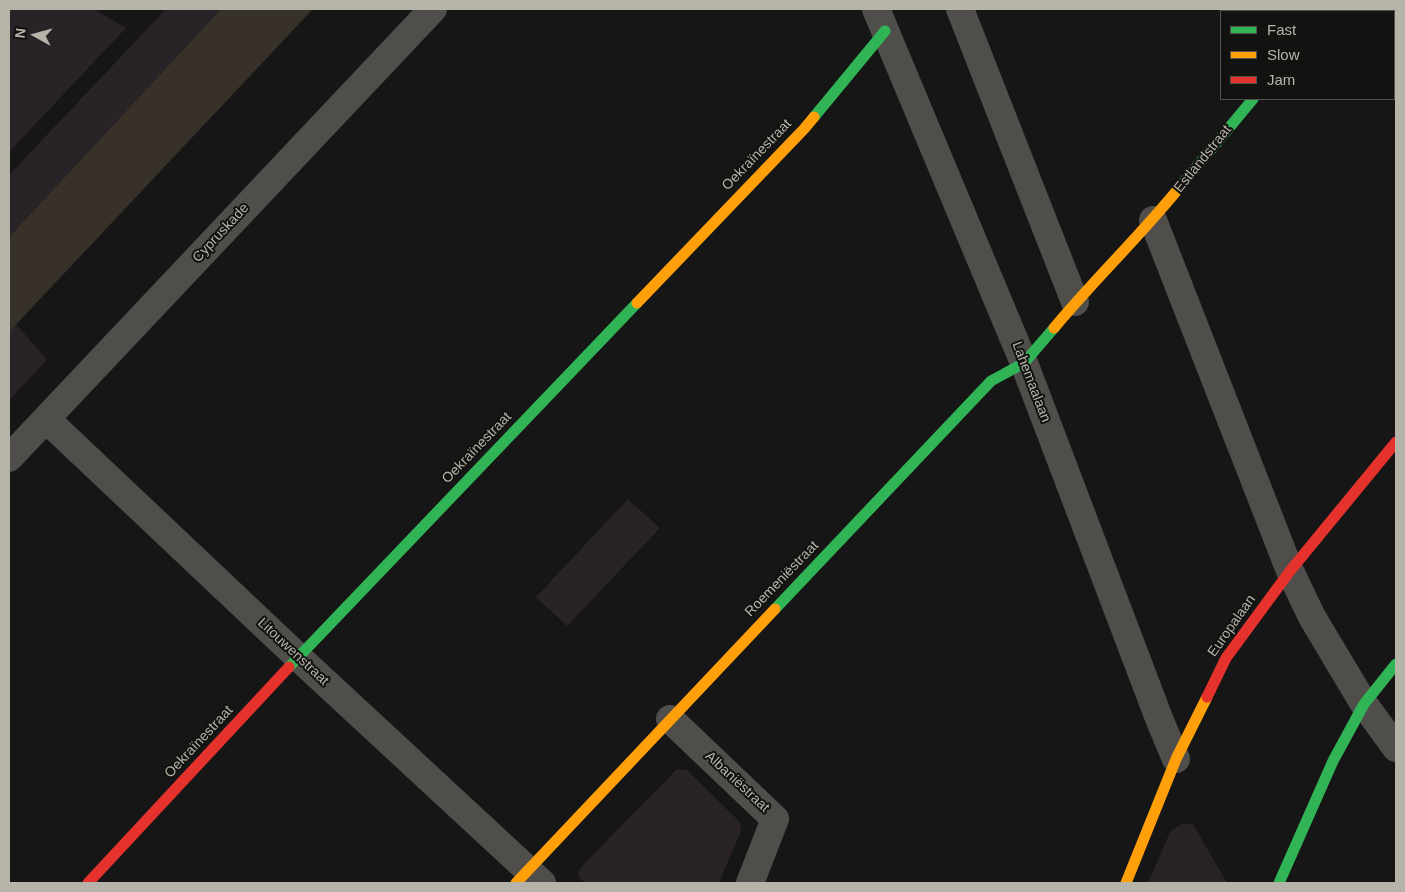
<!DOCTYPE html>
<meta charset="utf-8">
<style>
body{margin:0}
#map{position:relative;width:1405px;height:892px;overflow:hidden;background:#161616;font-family:Helvetica,sans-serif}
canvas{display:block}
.frame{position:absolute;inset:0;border:10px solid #b6b3a8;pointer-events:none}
.legend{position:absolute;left:1220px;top:10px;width:175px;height:90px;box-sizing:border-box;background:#121210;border:1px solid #54524d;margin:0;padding:6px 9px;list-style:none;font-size:15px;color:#b6b3a8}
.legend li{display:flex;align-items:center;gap:10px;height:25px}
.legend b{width:25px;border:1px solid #54524d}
.north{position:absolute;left:10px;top:10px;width:50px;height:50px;-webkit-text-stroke:4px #121210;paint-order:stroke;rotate:277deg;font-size:14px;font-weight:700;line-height:20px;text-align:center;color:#b6b3a8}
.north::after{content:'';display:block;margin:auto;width:18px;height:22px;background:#b6b3a8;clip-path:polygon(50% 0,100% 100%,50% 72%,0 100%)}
</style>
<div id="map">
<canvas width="1405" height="892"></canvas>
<div class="frame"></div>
<ul class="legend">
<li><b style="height:6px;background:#30b455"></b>Fast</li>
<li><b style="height:6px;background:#ff9f0a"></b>Slow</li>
<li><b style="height:6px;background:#e5322d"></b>Jam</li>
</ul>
<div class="north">N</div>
</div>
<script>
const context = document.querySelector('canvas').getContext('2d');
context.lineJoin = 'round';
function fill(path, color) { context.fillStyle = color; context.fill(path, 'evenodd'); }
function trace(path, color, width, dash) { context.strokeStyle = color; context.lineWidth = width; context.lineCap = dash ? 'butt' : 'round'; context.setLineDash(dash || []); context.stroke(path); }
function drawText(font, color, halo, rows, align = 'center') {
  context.font = font + ' Helvetica,sans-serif'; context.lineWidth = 4; context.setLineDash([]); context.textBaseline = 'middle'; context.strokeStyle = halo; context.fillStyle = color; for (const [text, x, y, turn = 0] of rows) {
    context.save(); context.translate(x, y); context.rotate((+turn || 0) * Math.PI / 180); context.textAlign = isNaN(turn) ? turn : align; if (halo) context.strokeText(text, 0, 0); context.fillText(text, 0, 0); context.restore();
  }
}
fill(new Path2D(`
 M 9,9 L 94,9 L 126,28 L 9,152 Z
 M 166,9 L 221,9 L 9,237 L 9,175 Z
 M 16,324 L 47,360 L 9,400 L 9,332 Z
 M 628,499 L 660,528 L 567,626 L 536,597 Z
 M 677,769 L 687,770 L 740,822 L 741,831 L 719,883 L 585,883 L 580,878 L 578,873 L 582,866 Z
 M 1181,824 L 1193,824 L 1227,883 L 1148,883 L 1170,832 Z`), '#292227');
fill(new Path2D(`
 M 221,9 L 313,9 L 9,332 L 9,237 Z`), '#37312a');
trace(new Path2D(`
 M 876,9 L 1024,363 L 1160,721 L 1176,759
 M 960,9 L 1075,302
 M 1324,11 L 1326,9
 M 1153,220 L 1290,571 L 1312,617 L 1364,704 L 1396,748
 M 46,419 L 298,657 L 542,883
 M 9,458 L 433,9
 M 670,719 L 775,819 L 750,883`), '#4f4e4b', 28);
trace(new Path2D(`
 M 814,117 L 885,31
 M 1179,188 L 1253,99
 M 775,609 L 991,381 L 1024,363 L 1054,328
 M 289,667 L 637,303
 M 1279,883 L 1333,761 L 1364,704 L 1396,664`), '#30b455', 11);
trace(new Path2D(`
 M 637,303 L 804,129 L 814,117
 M 1054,328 C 1094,280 1139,237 1179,188
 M 516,883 L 775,609
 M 1126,883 L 1176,759 L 1207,697`), '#ff9f0a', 11);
trace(new Path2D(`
 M 1207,697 L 1226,658 L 1290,571 L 1396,442
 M 88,883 L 289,667`), '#e5322d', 11);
drawText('14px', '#b6b3a8', '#121210', [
 ["Oekraïnestraat",757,155,-46],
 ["Estlandstraat",1203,159,-51],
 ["Cypruskade",221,233,-47],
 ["Lahemaalaan",1031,382,69],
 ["Oekraïnestraat",477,448,-46],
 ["Roemeniëstraat",782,579,-46],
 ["Europalaan",1232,626,-55],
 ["Litouwenstraat",293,652,43],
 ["Oekraïnestraat",199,742,-47],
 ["Albaniëstraat",737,782,43]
]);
</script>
